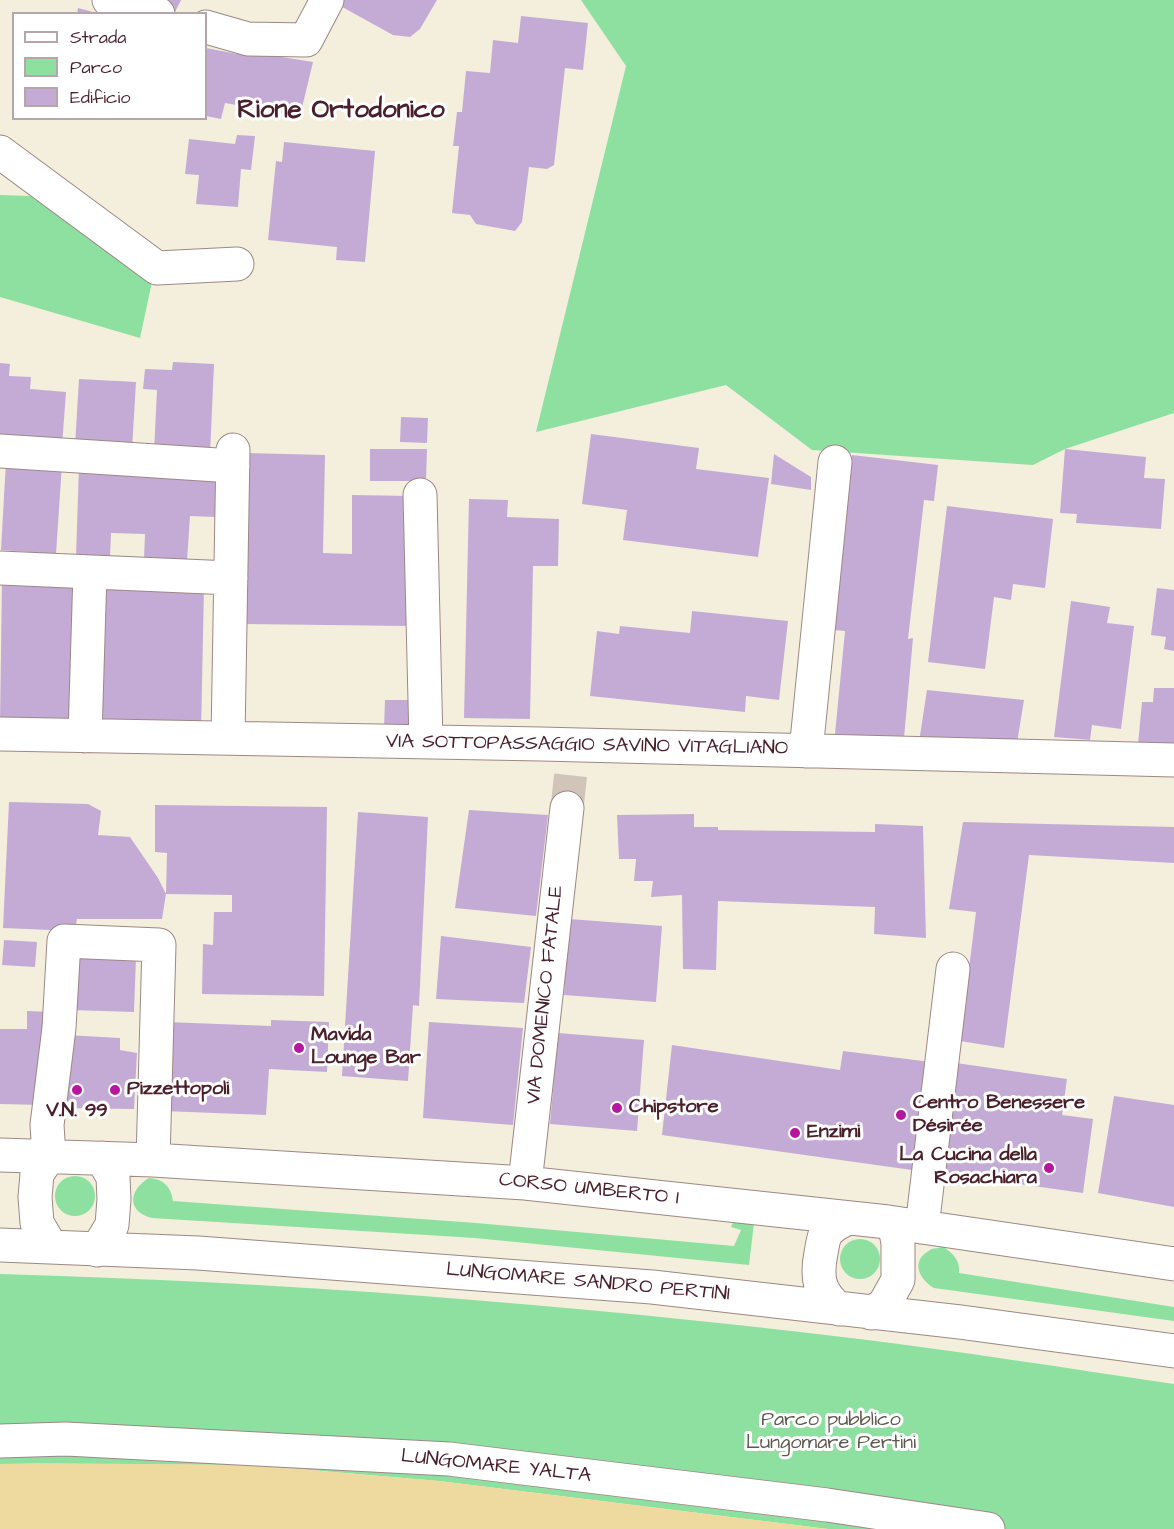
<!DOCTYPE html>
<meta charset="utf-8">
<style>
body{margin:0}
#map{position:relative;width:1174px;height:1529px;overflow:hidden;background:#f3efdc;font-family:"Architects Daughter",sans-serif}
canvas{display:block}
.legend{position:absolute;left:12px;top:12px;width:195px;height:108px;box-sizing:border-box;background:#fff;border:2px solid #b7a5aa;margin:0;padding:8px 10px;list-style:none;font-size:18px;color:#4a1f2b}
.legend li{display:flex;align-items:center;gap:12px;height:30px}
.legend b{width:30px;border:2px solid #b7a5aa}
</style>
<div id="map">
<canvas width="1174" height="1529"></canvas>
<ul class="legend">
<li><b style="height:8px;background:#fff"></b>Strada</li>
<li><b style="height:16px;background:#8ee0a0"></b>Parco</li>
<li><b style="height:16px;background:#c4abd6"></b>Edificio</li>
</ul>
</div>
<script>
const context = document.querySelector('canvas').getContext('2d');
context.lineJoin = 'round';
function fill(path, color) { context.fillStyle = color; context.fill(path, 'evenodd'); }
function trace(path, color, width, dash) { context.strokeStyle = color; context.lineWidth = width; context.lineCap = dash ? 'butt' : 'round'; context.setLineDash(dash || []); context.stroke(path); }
function drawText(font, color, halo, rows, align = 'center') {
  context.font = font + ' "Architects Daughter",sans-serif'; context.lineWidth = 6; context.setLineDash([]); context.textBaseline = 'middle'; context.strokeStyle = halo; context.fillStyle = color; for (const [text, x, y, turn = 0] of rows) {
    context.save(); context.translate(x, y); context.rotate((+turn || 0) * Math.PI / 180); context.textAlign = isNaN(turn) ? turn : align; if (halo) context.strokeText(text, 0, 0); context.fillText(text, 0, 0); context.restore();
  }
}
fill(new Path2D(`
 M 581,0 L 1174,0 L 1174,413 L 1065,449 L 1033,465 L 812,450 L 726,385 L 536,432 L 626,66 Z
 M 0,195 L 30,196 L 153,277 L 140,338 L 0,297 Z
 M55 1196a20 20 0 1 1 40 0a20 20 0 1 1-40 0Z
 M 149,1178 C 164,1179 171,1187 173,1201 L 476,1223 L 734,1246 L 741,1230 L 731,1227 L 734,1220 L 754,1223 L 749,1265 L 475,1238 L 152,1218 C 127,1212 128,1190 149,1178 Z
 M840 1259a20 20 0 1 1 40 0a20 20 0 1 1-40 0Z
 M 944,1247 C 954,1255 960,1260 959,1273 L 1174,1307 L 1174,1321 L 934,1288 C 919,1279 910,1261 930,1250 C 933,1248 940,1248 944,1247 Z
 M 0,1274 C 284,1282 569,1304 851,1338 C 959,1351 1066,1368 1174,1384 L 1174,1529 L 828,1529 L 439,1481 L 251,1465 L 0,1464 Z`), '#8ee0a0');
fill(new Path2D(`
 M 37,1463 L 251,1465 L 439,1481 L 828,1529 L 0,1529 L 0,1464 Z`), '#eeda9e');
fill(new Path2D(`
 M 138,0 L 181,0 L 174,14 Z
 M 337,0 L 437,0 L 420,29 L 410,37 L 393,35 L 335,3 Z
 M 78,8 L 97,13 L 97,14 L 77,14 Z
 M 521,16 L 588,23 L 583,70 L 565,68 L 554,165 L 547,169 L 529,167 L 522,222 L 515,231 L 476,224 L 470,215 L 452,213 L 459,146 L 453,146 L 457,112 L 462,112 L 466,71 L 490,73 L 493,40 L 518,43 Z
 M 206,48 L 237,54 L 238,50 L 313,62 L 300,116 L 225,103 L 221,119 L 206,116 Z
 M 237,135 L 255,136 L 251,170 L 241,169 L 238,207 L 196,204 L 199,175 L 185,174 L 189,139 L 235,144 Z
 M 284,142 L 375,151 L 365,262 L 336,260 L 337,247 L 268,240 L 276,161 L 282,162 Z
 M 173,362 L 214,364 L 210,455 L 154,452 L 157,390 L 143,389 L 145,369 L 172,370 Z
 M 0,363 L 10,364 L 9,376 L 31,377 L 30,389 L 66,392 L 62,446 L 0,441 Z
 M 79,379 L 136,382 L 132,450 L 75,446 Z
 M 401,417 L 428,418 L 427,443 L 400,442 Z
 M 591,434 L 699,448 L 696,469 L 769,478 L 758,557 L 623,540 L 627,510 L 582,504 Z
 M 370,449 L 427,449 L 426,481 L 370,481 Z
 M 1065,449 L 1146,457 L 1144,478 L 1165,479 L 1161,529 L 1076,523 L 1077,514 L 1060,513 Z
 M 246,453 L 325,455 L 323,553 L 352,554 L 352,495 L 412,496 L 410,626 L 243,624 Z
 M 774,454 L 811,477 L 811,490 L 771,484 Z
 M 852,455 L 938,465 L 934,501 L 924,500 L 908,639 L 913,638 L 904,738 L 835,734 L 845,631 L 833,630 Z
 M 6,461 L 62,464 L 56,554 L 1,550 Z
 M 79,466 L 218,473 L 216,517 L 190,516 L 187,561 L 144,559 L 145,534 L 111,533 L 110,558 L 76,557 Z
 M 469,499 L 508,500 L 507,517 L 559,519 L 558,566 L 533,566 L 530,719 L 464,718 Z
 M 947,506 L 1053,519 L 1045,588 L 1013,584 L 1011,600 L 994,597 L 985,669 L 928,662 Z
 M 2,578 L 77,582 L 73,727 L 0,723 Z
 M 104,584 L 204,587 L 201,732 L 100,729 Z
 M 1157,588 L 1174,590 L 1174,651 L 1164,649 L 1166,637 L 1151,635 Z
 M 1071,601 L 1110,607 L 1107,623 L 1134,626 L 1121,729 L 1092,725 L 1090,740 L 1054,737 Z
 M 692,611 L 788,621 L 779,700 L 746,696 L 745,712 L 590,696 L 597,631 L 619,634 L 620,626 L 690,633 Z
 M 1154,688 L 1174,688 L 1174,753 L 1137,755 L 1142,702 L 1153,702 Z
 M 927,690 L 1024,700 L 1017,743 L 919,742 Z
 M 385,700 L 412,700 L 412,729 L 384,729 Z
 M 9,802 L 88,804 L 101,811 L 98,835 L 130,837 L 158,878 L 166,894 L 162,919 L 77,919 L 75,931 L 3,928 Z
 M 155,805 L 327,807 L 324,996 L 202,994 L 203,944 L 213,945 L 214,912 L 232,912 L 232,895 L 166,894 L 167,853 L 155,852 Z
 M 469,810 L 548,815 L 536,916 L 455,908 Z
 M 358,812 L 428,817 L 419,1006 L 413,1005 L 408,1081 L 342,1076 Z
 M 694,814 L 694,827 L 718,827 L 718,830 L 875,832 L 875,824 L 923,826 L 926,938 L 874,934 L 875,907 L 718,901 L 716,970 L 683,969 L 682,895 L 651,897 L 653,881 L 634,881 L 636,859 L 619,859 L 617,815 Z
 M 963,822 L 1174,827 L 1174,863 L 1029,855 L 1004,1048 L 960,1041 L 976,912 L 949,909 Z
 M 569,919 L 662,926 L 656,1002 L 564,995 Z
 M 441,936 L 531,947 L 524,1003 L 436,999 Z
 M 4,940 L 37,942 L 35,967 L 2,965 Z
 M 76,954 L 136,957 L 134,1012 L 70,1010 Z
 M 27,1011 L 52,1012 L 42,1105 L 0,1104 L 0,1029 L 27,1029 Z
 M 271,1020 L 329,1022 L 327,1072 L 269,1069 L 266,1115 L 163,1111 L 166,1022 L 271,1026 Z
 M 429,1022 L 523,1028 L 513,1125 L 423,1118 Z
 M 558,1033 L 644,1040 L 637,1131 L 550,1124 Z
 M 66,1035 L 120,1038 L 120,1050 L 137,1053 L 134,1109 L 55,1108 Z
 M 672,1045 L 840,1070 L 843,1051 L 931,1062 L 919,1171 L 662,1135 Z
 M 956,1063 L 1067,1079 L 1062,1115 L 1093,1119 L 1083,1193 L 941,1173 Z
 M 1114,1096 L 1174,1105 L 1174,1207 L 1098,1193 Z`), '#c4abd6');
trace(new Path2D(`
 M 567,808 L 573,753`), '#d1c5b9', 33, [33, 16]);
const minor = new Path2D(`
 M 109,0 L 158,14
 M 206,27 L 248,39 L 306,40 L 327,0
 M 0,152 L 157,268 L 237,264
 M 0,451 L 233,466
 M 420,495 L 426,742
 M 0,568 L 231,578
 M 0,734 L 541,744 L 1174,760
 M 85,736 L 90,572
 M 228,738 L 233,450
 M 806,751 L 835,462
 M 0,1155 L 153,1160 L 525,1183 L 888,1222 L 1174,1264
 M 525,1183 L 567,808
 M 922,1227 L 953,969
 M 0,1245 L 198,1253 L 652,1287 L 960,1322 L 1174,1351
 M 51,1247 L 37,1223 L 35,1197 L 37,1174 L 49,1156 L 47,1125 L 59,1028 L 64,941 L 159,945 L 153,1160
 M 97,1250 L 112,1225 L 114,1199 L 113,1177 L 102,1158
 M 839,1309 C 819,1293 816,1278 821,1253 C 822,1248 823,1240 825,1235 C 830,1226 840,1222 848,1218
 M 871,1313 L 884,1305 L 898,1280 L 898,1243 L 896,1232 L 888,1222
 M 0,1441 L 66,1439 L 449,1459 L 827,1505 L 988,1529`);
trace(minor, '#9e8784', 35);
trace(minor, '#fff', 33);
for (const [x, y, r, color] of [
 [299,1048,6,"#b5179e"],
 [77,1090,6,"#b5179e"],
 [115,1090,6,"#b5179e"],
 [617,1108,6,"#b5179e"],
 [901,1115,6,"#b5179e"],
 [795,1133,6,"#b5179e"],
 [1049,1168,6,"#b5179e"]
]) { const dot = new Path2D(); dot.arc(x, y, r, 0, 2 * Math.PI); context.fillStyle = color; context.fill(dot); trace(dot, '#fff', 2); }
drawText('20px', '#4a1f2b', '#fff', [
 ["VIA SOTTOPASSAGGIO SAVINO VITAGLIANO",587,746,1],
 ["VIA DOMENICO FATALE",546,995,-84],
 ["CORSO UMBERTO I",589,1190,6],
 ["LUNGOMARE SANDRO PERTINI",588,1283,5],
 ["LUNGOMARE YALTA",496,1467,6]
]);
drawText('bold 20px', '#4a1f2b', '#fff', [
 ["Mavida",311,1036],
 ["Lounge Bar",311,1059],
 ["Pizzettopoli",127,1090],
 ["Centro Benessere",913,1104],
 ["Désirée",913,1127],
 ["Chipstore",629,1108],
 ["V.N. 99",77,1112,"center"],
 ["Enzimi",807,1133],
 ["La Cucina della",1037,1156,"right"],
 ["Rosachiara",1037,1179,"right"]
], 'left');
drawText('20px', '#5e594e', '#fff', [
 ["Parco pubblico",831,1421],
 ["Lungomare Pertini",831,1444]
]);
drawText('bold 26px', '#4a1f2b', '#fff', [
 ["Rione Ortodonico",341,112]
]);
</script>
